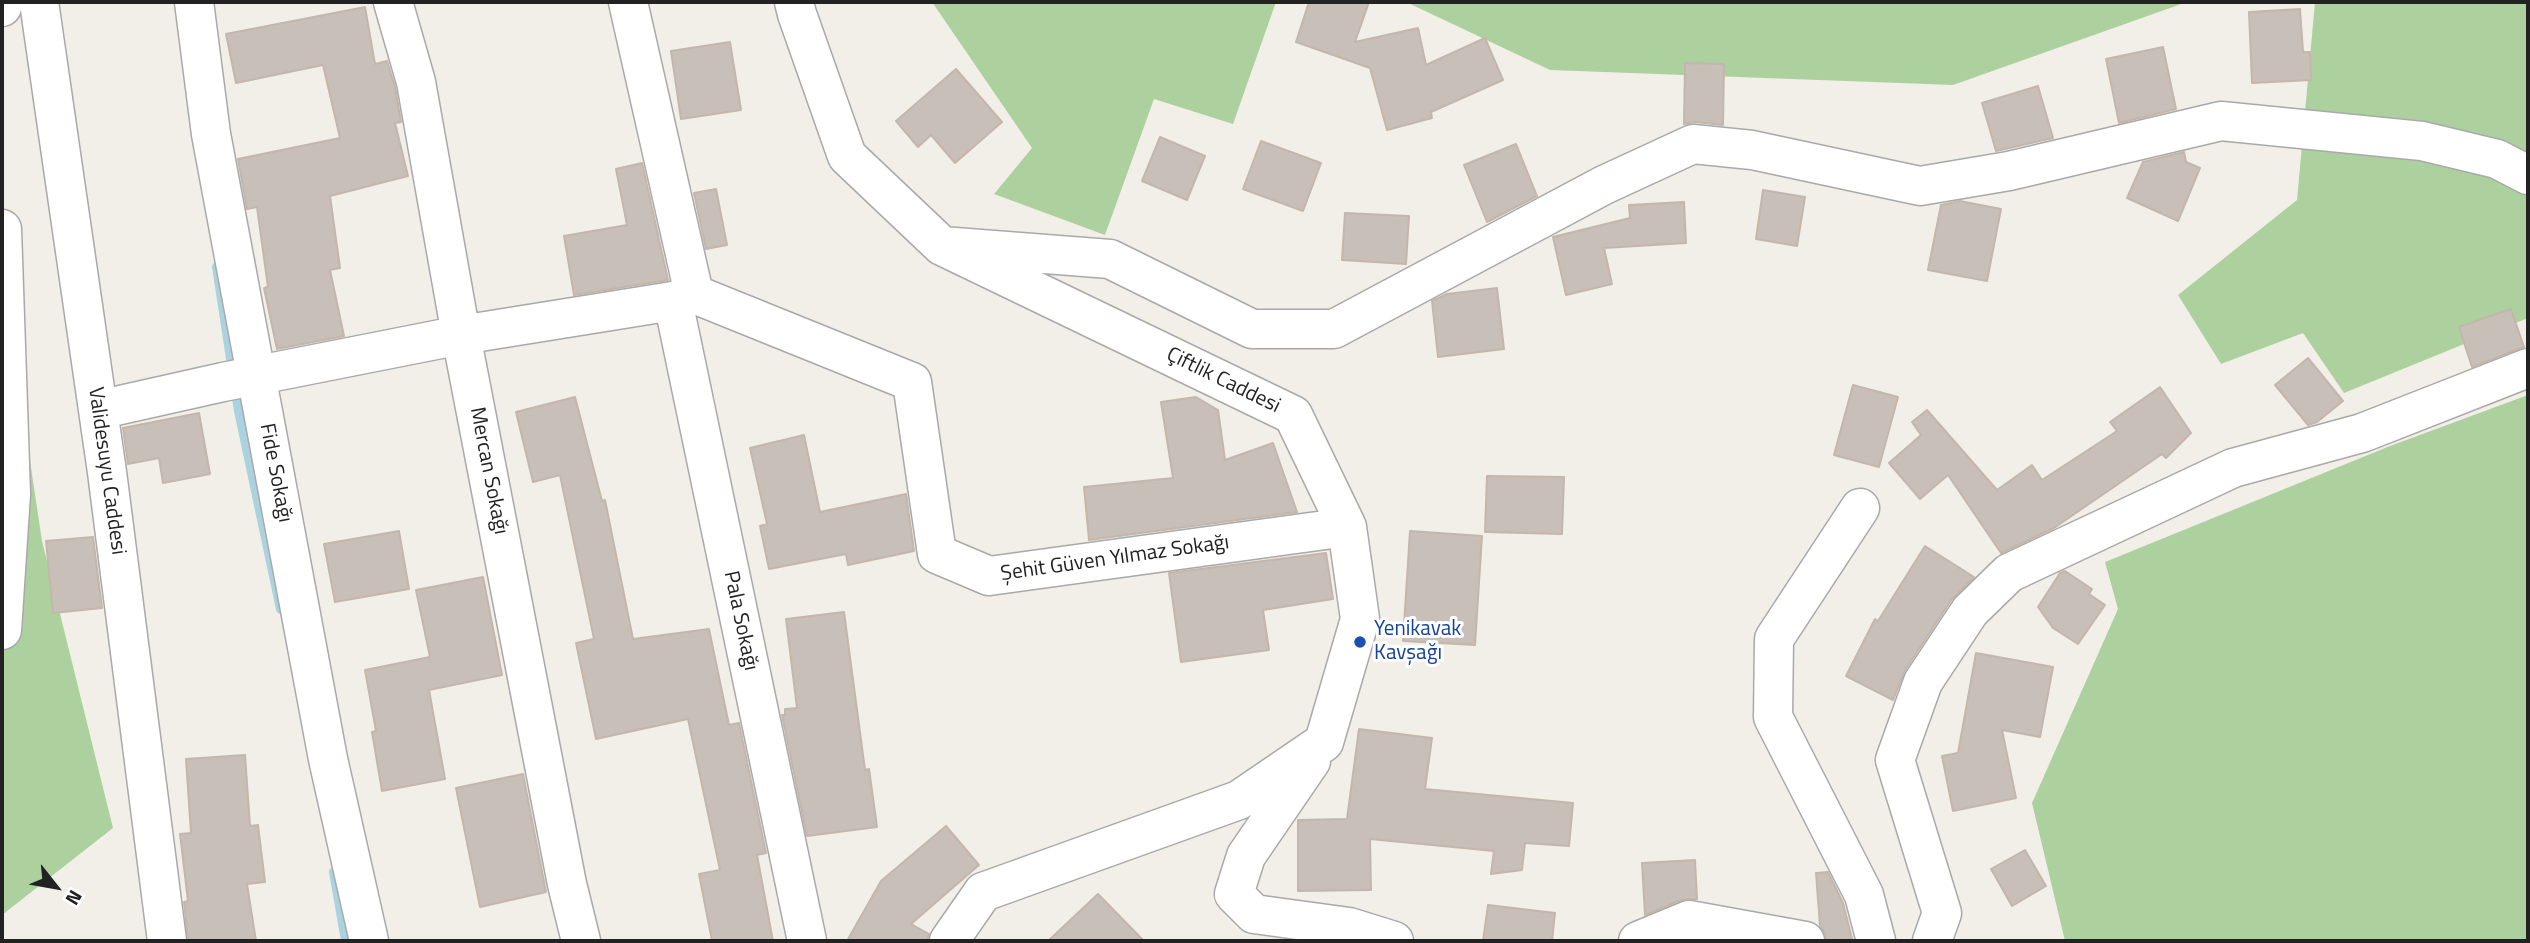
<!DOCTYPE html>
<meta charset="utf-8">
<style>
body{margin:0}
#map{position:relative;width:2530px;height:943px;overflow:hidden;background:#f2efe9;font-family:"Titillium Web",sans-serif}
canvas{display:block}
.frame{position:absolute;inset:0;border:4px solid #222;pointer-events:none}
.north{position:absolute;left:21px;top:852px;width:70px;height:70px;-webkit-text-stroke:5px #fff;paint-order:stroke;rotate:121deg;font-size:19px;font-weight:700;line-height:28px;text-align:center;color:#222}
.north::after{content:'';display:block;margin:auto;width:24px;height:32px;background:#222;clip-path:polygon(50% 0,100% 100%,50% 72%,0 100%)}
</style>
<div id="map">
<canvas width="2530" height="943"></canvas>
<div class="frame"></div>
<div class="north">N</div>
</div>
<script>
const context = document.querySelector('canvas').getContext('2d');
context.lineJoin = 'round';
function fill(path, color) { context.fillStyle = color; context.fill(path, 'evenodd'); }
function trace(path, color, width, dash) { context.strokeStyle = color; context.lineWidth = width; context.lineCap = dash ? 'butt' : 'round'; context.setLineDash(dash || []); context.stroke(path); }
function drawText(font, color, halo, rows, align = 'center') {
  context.font = font + ' "Titillium Web",sans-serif'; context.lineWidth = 6; context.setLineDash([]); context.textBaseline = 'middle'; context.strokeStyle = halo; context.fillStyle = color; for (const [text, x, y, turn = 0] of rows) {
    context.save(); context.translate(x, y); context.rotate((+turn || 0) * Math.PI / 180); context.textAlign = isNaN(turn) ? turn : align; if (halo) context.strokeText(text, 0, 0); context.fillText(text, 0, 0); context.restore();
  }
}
fill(new Path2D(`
 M 932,2 L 1276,2 L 1233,124 L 1154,99 L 1105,235 L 994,194 L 1032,148 Z
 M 1406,2 L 2187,2 L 1953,85 L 1550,70 Z
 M 2315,2 L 2528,2 L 2528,318 L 2344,393 L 2303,333 L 2221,364 L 2178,295 L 2297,200 Z
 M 2,274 L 42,541 L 113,828 L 2,915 Z
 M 2528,395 L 2528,941 L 2065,941 L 2032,803 L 2118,609 L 2105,562 L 2390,446 Z`), '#add19e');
trace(new Path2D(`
 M 217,267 L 239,411 L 281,609
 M 334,872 L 346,941`), '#aad3df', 10);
const building = new Path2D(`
 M 1309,2 L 1369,2 L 1355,42 L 1418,28 L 1426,65 L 1485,38 L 1503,80 L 1431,112 L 1432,118 L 1387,130 L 1370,68 L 1296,42 Z
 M 365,7 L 375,64 L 387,61 L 395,87 L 401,122 L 395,123 L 408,176 L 330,196 L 340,268 L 330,270 L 344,336 L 277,349 L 264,288 L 268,287 L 257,207 L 247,209 L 238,159 L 340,138 L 323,65 L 236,83 L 226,34 Z
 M 2300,9 L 2303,52 L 2310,52 L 2311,80 L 2252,83 L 2249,12 Z
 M 730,42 L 741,110 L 681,119 L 671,51 Z
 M 2163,47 L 2176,109 L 2119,123 L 2106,59 Z
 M 1685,63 L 1724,64 L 1723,125 L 1695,122 L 1684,124 Z
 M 956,69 L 1002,122 L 955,163 L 931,135 L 918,147 L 896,121 Z
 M 2038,86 L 2053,138 L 1996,151 L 1982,103 Z
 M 1160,137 L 1205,156 L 1187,200 L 1142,181 Z
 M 1261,141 L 1321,163 L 1303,211 L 1243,189 Z
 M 1516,144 L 1537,196 L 1487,222 L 1464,165 Z
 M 2184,152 L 2186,162 L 2200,168 L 2178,221 L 2127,198 L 2143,162 Z
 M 642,163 L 668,280 L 574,295 L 564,236 L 627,225 L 616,169 Z
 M 716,189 L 727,245 L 706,249 L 694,193 Z
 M 1763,190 L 1805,197 L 1797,246 L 1756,239 Z
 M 1960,201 L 2001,209 L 1987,281 L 1928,270 L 1941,205 Z
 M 1684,202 L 1686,243 L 1604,248 L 1612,284 L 1566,295 L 1553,237 L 1630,218 L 1629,205 Z
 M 1345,213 L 1409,216 L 1406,264 L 1342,260 Z
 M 1497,288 L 1504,349 L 1438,357 L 1432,301 L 1447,294 Z
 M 2511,309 L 2524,347 L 2472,367 L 2459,327 Z
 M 2308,358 L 2343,401 L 2317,422 L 2308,425 L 2275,385 Z
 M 1853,385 L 1898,397 L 1879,467 L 1834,455 Z
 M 2160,387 L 2191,433 L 2166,458 L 2162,454 L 2054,528 L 2001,553 L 1948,475 L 1920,499 L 1889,463 L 1921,435 L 1912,422 L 1927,410 L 1997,490 L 2032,465 L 2042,480 L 2117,431 L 2110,422 Z
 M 575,397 L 602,501 L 605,500 L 633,639 L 709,629 L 729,725 L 739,723 L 766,853 L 757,855 L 773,941 L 712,941 L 699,874 L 720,870 L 688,719 L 596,739 L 576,643 L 594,639 L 560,475 L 533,482 L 516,412 Z
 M 1196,397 L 1218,410 L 1225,460 L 1273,443 L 1297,512 L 1089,540 L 1084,487 L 1173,478 L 1161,402 Z
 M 199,413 L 210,474 L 163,483 L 159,458 L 128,464 L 123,428 Z
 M 804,435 L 820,512 L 906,494 L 914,551 L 848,565 L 846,554 L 769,569 L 760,526 L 767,524 L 750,448 Z
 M 1487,476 L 1564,477 L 1562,534 L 1485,532 Z
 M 399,531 L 409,589 L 335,602 L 324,544 Z
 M 1410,531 L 1482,536 L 1475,645 L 1403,641 Z
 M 93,537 L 102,608 L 53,613 L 46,541 Z
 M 1925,546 L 1974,577 L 1952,599 L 1905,670 L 1893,700 L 1846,676 L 1875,619 L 1878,621 Z
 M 1326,553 L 1333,599 L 1263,610 L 1269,650 L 1181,662 L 1169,573 Z
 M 2065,571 L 2092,589 L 2089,594 L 2105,605 L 2078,644 L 2053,628 L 2038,607 L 2060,573 Z
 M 483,577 L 502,675 L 429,690 L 445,779 L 382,791 L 372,732 L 376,731 L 365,670 L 430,657 L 416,590 Z
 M 844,612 L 865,770 L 869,769 L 877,827 L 807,836 L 782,715 L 785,715 L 785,709 L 797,708 L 786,619 Z
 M 1976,653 L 2053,667 L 2040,737 L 2002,730 L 2016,798 L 1953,811 L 1942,756 L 1958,753 Z
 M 1359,729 L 1432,738 L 1425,789 L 1573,803 L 1569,846 L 1525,843 L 1522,870 L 1491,874 L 1494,851 L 1370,839 L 1371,890 L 1298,891 L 1298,820 L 1347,819 Z
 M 245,755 L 250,826 L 258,825 L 265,882 L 247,884 L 256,941 L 188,941 L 184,902 L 188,901 L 180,834 L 191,833 L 186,759 Z
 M 523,774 L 546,892 L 480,907 L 456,788 Z
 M 946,826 L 979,865 L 911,924 L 929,934 L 927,941 L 847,941 L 881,881 Z
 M 2025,850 L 2046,886 L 2012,906 L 1991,869 Z
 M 1695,860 L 1697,899 L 1681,900 L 1645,915 L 1642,863 Z
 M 1828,872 L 1843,903 L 1852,939 L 1826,941 L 1825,933 L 1820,926 L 1816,873 Z
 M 1098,894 L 1144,941 L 1048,941 Z
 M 1488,905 L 1555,913 L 1552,941 L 1483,941 Z`);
fill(building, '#c7bfb8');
trace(building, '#c4b6ab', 2);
const minor = new Path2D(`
 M 39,2 L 107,472 L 167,941
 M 194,2 L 211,134 L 328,759 L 369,941
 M 393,2 L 416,82 L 461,335 L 567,884 L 581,941
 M 628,2 L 694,294
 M 794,2 L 797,14 L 847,156 L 942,246 L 1293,415 L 1347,527 L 1360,619 L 1324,742 L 1239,800 L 983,892 L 949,941
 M 2,7 L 3,2
 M 2,229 L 11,494 L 2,630
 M 942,246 L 1110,259 L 1252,329 L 1334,329 L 1604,185 L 1693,144 L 1752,150 L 1920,186 L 2009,171 L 2221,121 L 2422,141 L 2497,159 L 2528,175
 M 673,301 L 807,941
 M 98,410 L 223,382 L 461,335 L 673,301 L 694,294 L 912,382 L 937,554 L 989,576 L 1347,527
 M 1860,508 L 1774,639 L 1773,717 L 1864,895 L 1876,941
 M 1311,761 L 1246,856 L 1234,894 L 1254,914 L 1349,927 L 1394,941
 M 1638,941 L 1689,920 L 1805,941
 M 1932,941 L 1942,913 L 1895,760 L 1923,682 L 1970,611 L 2009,573 L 2233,468 L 2362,433 L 2528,368`);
trace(minor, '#a9a9a9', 41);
trace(minor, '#fff', 38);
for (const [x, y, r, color] of [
 [1360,642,7,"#1a4fb4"]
]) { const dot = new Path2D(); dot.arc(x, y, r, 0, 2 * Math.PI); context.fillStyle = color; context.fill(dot); trace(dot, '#fff', 2.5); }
drawText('21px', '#222', '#fff', [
 ["Çiftlik Caddesi",1223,381,26],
 ["Validesuyu Caddesi",106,471,82],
 ["Mercan Sokağı",488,471,79],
 ["Fide Sokağı",275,473,79],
 ["Şehit Güven Yılmaz Sokağı",1115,559,-8],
 ["Pala Sokağı",740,621,78]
]);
drawText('21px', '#164399', '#fff', [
 ["Yenikavak",1374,630],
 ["Kavşağı",1374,654]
], 'left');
</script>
